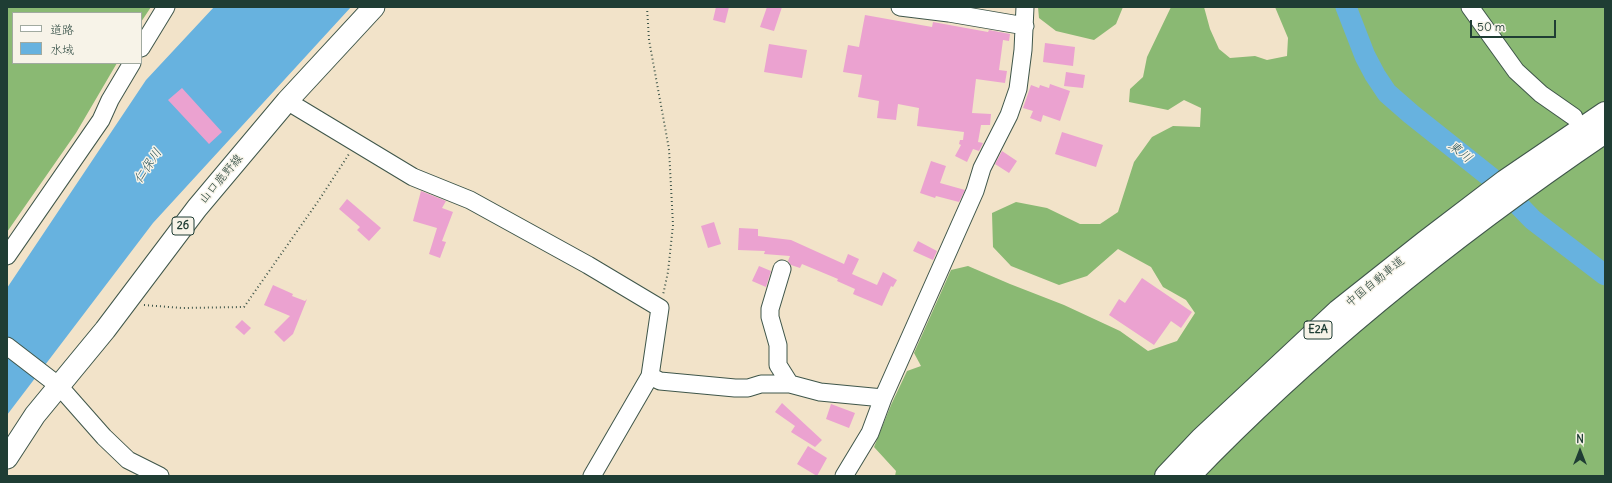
<!DOCTYPE html>
<meta charset="utf-8">
<style>
body{margin:0}
#map{position:relative;width:1612px;height:483px;overflow:hidden;background:#f2e3c9;font-family:Delius,"Klee One",sans-serif}
canvas{display:block}
.frame{position:absolute;inset:0;border:8px solid #1f3d34;pointer-events:none}
.legend{position:absolute;left:12px;top:12px;width:130px;height:52px;box-sizing:border-box;background:#f7f3e8;border:1px solid #a1aaa0;margin:0;padding:5px 7px;list-style:none;font-size:12px;color:#1f3d34}
.legend li{display:flex;align-items:center;gap:8px;height:20px}
.legend b{width:20px;border:1px solid #a1aaa0}
.north{position:absolute;left:1560px;top:431px;width:40px;height:40px;-webkit-text-stroke:3px #f7f3e8;paint-order:stroke;rotate:0deg;font-size:11px;font-weight:700;line-height:16px;text-align:center;color:#1f3d34}
.north::after{content:'';display:block;margin:auto;width:14px;height:18px;background:#1f3d34;clip-path:polygon(50% 0,100% 100%,50% 72%,0 100%)}
.scale{position:absolute;left:1470px;top:20px;width:86px;height:18px;box-sizing:border-box;border:2px solid #1f3d34;border-top:0;padding-left:5px;font-size:12px;line-height:14px;white-space:nowrap;color:#1f3d34;-webkit-text-stroke:3px #f7f3e8;paint-order:stroke}
</style>
<div id="map">
<canvas width="1612" height="483"></canvas>
<div class="frame"></div>
<ul class="legend">
<li><b style="height:5px;background:#fff"></b>道路</li>
<li><b style="height:11px;background:#67b2df"></b>水域</li>
</ul>
<div class="north">N</div>
<div class="scale">50 m</div>
</div>
<script>
const context = document.querySelector('canvas').getContext('2d');
context.lineJoin = 'round';
function fill(path, color) { context.fillStyle = color; context.fill(path, 'evenodd'); }
function trace(path, color, width, dash) { context.strokeStyle = color; context.lineWidth = width; context.lineCap = dash ? 'butt' : 'round'; context.setLineDash(dash || []); context.stroke(path); }
function drawText(font, color, halo, rows, align = 'center') {
  context.font = font + ' Delius,"Klee One",sans-serif'; context.lineWidth = 3; context.setLineDash([]); context.textBaseline = 'middle'; context.strokeStyle = halo; context.fillStyle = color; for (const [text, x, y, turn = 0] of rows) {
    context.save(); context.translate(x, y); context.rotate((+turn || 0) * Math.PI / 180); context.textAlign = isNaN(turn) ? turn : align; if (halo) context.strokeText(text, 0, 0); context.fillText(text, 0, 0); context.restore();
  }
}
fill(new Path2D(`
 M 7,7 L 151,7 L 141,22 L 141,13 L 13,13 L 13,63 L 117,63 L 76,133 L 7,232 Z
 M 1038,7 L 1123,7 L 1116,24 L 1094,40 L 1056,31 L 1039,18 Z
 M 1171,7 L 1204,7 L 1210,29 L 1219,49 L 1230,58 L 1255,56 L 1267,60 L 1287,56 L 1288,38 L 1275,7 L 1605,7 L 1605,476 L 895,476 L 896,471 L 874,447 L 891,405 L 907,371 L 921,366 L 914,353 L 951,270 L 968,266 L 1010,284 L 1064,305 L 1120,331 L 1148,351 L 1177,341 L 1195,313 L 1186,300 L 1163,287 L 1151,267 L 1118,249 L 1087,276 L 1059,285 L 1011,266 L 993,247 L 992,213 L 1016,202 L 1047,208 L 1080,224 L 1100,224 L 1118,212 L 1134,162 L 1152,137 L 1173,126 L 1200,127 L 1201,108 L 1184,100 L 1168,110 L 1129,102 L 1130,89 L 1143,77 L 1147,57 Z`), '#8ab973');
fill(new Path2D(`
 M 214,7 L 351,7 L 153,223 L 7,415 L 7,288 L 146,80 Z`), '#67b2df');
trace(new Path2D(`
 M 1346,7 L 1365,56 L 1375,75 L 1387,93 L 1411,114 L 1494,180 L 1533,220 L 1605,275`), '#67b2df', 21);
fill(new Path2D(`
 M 716,7 L 729,7 L 725,23 L 713,20 Z
 M 767,7 L 782,7 L 774,31 L 760,27 Z
 M 865,15 L 932,27 L 933,22 L 988,32 L 989,30 L 1010,34 L 1009,41 L 1003,40 L 999,70 L 1007,71 L 1005,83 L 976,79 L 972,113 L 991,114 L 990,125 L 981,125 L 978,142 L 983,143 L 979,151 L 973,149 L 967,162 L 955,156 L 961,145 L 959,144 L 960,140 L 963,140 L 964,132 L 917,126 L 919,108 L 898,104 L 896,120 L 877,118 L 879,101 L 858,97 L 862,75 L 843,72 L 848,45 L 859,47 Z
 M 1045,43 L 1075,47 L 1073,66 L 1043,62 Z
 M 769,44 L 807,50 L 802,78 L 764,72 Z
 M 1066,72 L 1085,75 L 1083,88 L 1064,86 Z
 M 1050,84 L 1070,91 L 1060,121 L 1043,115 L 1041,122 L 1030,118 L 1033,111 L 1023,108 L 1031,85 L 1039,88 L 1040,85 L 1049,88 Z
 M 182,88 L 222,132 L 209,144 L 168,100 Z
 M 1062,132 L 1103,145 L 1096,167 L 1055,154 Z
 M 1002,151 L 1017,161 L 1009,173 L 995,164 Z
 M 931,161 L 946,166 L 940,183 L 965,190 L 959,202 L 936,196 L 935,198 L 920,193 Z
 M 421,191 L 446,201 L 442,208 L 453,212 L 442,241 L 446,242 L 440,258 L 429,254 L 437,228 L 413,221 Z
 M 347,199 L 381,228 L 369,241 L 357,230 L 360,227 L 339,209 Z
 M 714,222 L 721,244 L 708,248 L 701,226 Z
 M 739,228 L 758,229 L 758,236 L 791,240 L 844,264 L 848,254 L 859,259 L 852,274 L 877,285 L 883,272 L 897,280 L 893,287 L 891,286 L 882,306 L 853,294 L 855,289 L 837,281 L 838,279 L 802,264 L 800,268 L 791,265 L 788,261 L 790,256 L 764,254 L 765,251 L 738,250 Z
 M 918,241 L 937,251 L 933,260 L 913,251 Z
 M 759,266 L 771,271 L 766,287 L 752,281 Z
 M 1142,278 L 1192,312 L 1181,328 L 1171,321 L 1154,345 L 1109,315 L 1119,299 L 1125,303 Z
 M 273,285 L 293,294 L 292,296 L 305,301 L 307,299 L 293,334 L 284,342 L 274,332 L 290,316 L 264,305 Z
 M 242,320 L 251,328 L 244,335 L 235,327 Z
 M 782,403 L 822,440 L 815,447 L 791,432 L 795,426 L 775,412 Z
 M 831,404 L 855,413 L 849,428 L 826,419 Z
 M 808,446 L 827,458 L 817,476 L 797,464 Z`), '#eba2d0');
const minor = new Path2D(`
 M 900,7 L 949,13 L 1025,26
 M 1470,7 L 1516,71 L 1541,94 L 1574,117
 M 141,48 L 166,7
 M 287,101 L 413,177 L 470,200 L 588,265 L 660,308 L 650,376 L 592,476
 M 7,256 L 101,120 L 110,100 L 132,63
 M 782,269 L 770,309 L 770,317 L 778,345 L 778,365 L 790,384
 M 7,346 L 59,386 L 104,437 L 128,460 L 160,476
 M 650,376 L 660,381 L 735,388 L 748,388 L 761,384 L 790,384 L 820,392 L 883,398
 M 844,476 L 870,433 L 883,398 L 975,191 L 982,168 L 1009,115 L 1018,89 L 1023,50 L 1025,7`);
const major = new Path2D(`
 M 7,458 L 35,415 L 105,330 L 197,208 L 287,101 L 374,7`);
const highway = new Path2D(`
 M 1166,476 L 1201,439 L 1338,311 L 1425,242 L 1505,181 L 1605,113
 M 1189,476 C 1314,346 1456,233 1605,132`);
trace(minor, '#3f564a', 19);
trace(major, '#3f564a', 23);
trace(highway, '#3f564a', 24);
trace(new Path2D(`
 M 647,7 L 649,40 L 669,149 L 673,225 L 668,272 L 663,295
 M 144,305 L 182,308 L 244,307 L 319,200 L 349,154`), '#3f564a', 2, [1, 3]);
trace(minor, '#fff', 17);
trace(major, '#fff', 21);
trace(highway, '#fff', 22);
for (const [x, y, w] of [
 [183,226,22],
 [1318,330,28]
]) { const box = new Path2D(); box.roundRect(x - w / 2, y - 9, w, 18, 3); context.fillStyle = '#f7f3e8'; context.fill(box); trace(box, '#1f3d34', 1); }
drawText('bold 11px', '#1f3d34', null, [
 ["26",183,226],
 ["E2A",1318,330]
]);
drawText('12px', '#1f3d34', '#f7f3e8', [
 ["山口鹿野線",221,179,-50],
 ["中国自動車道",1375,282,-39]
]);
drawText('italic 13px', '#315a5f', '#f7f3e8', [
 ["東川",1460,152,39],
 ["仁保川",148,166,-56]
]);
</script>
